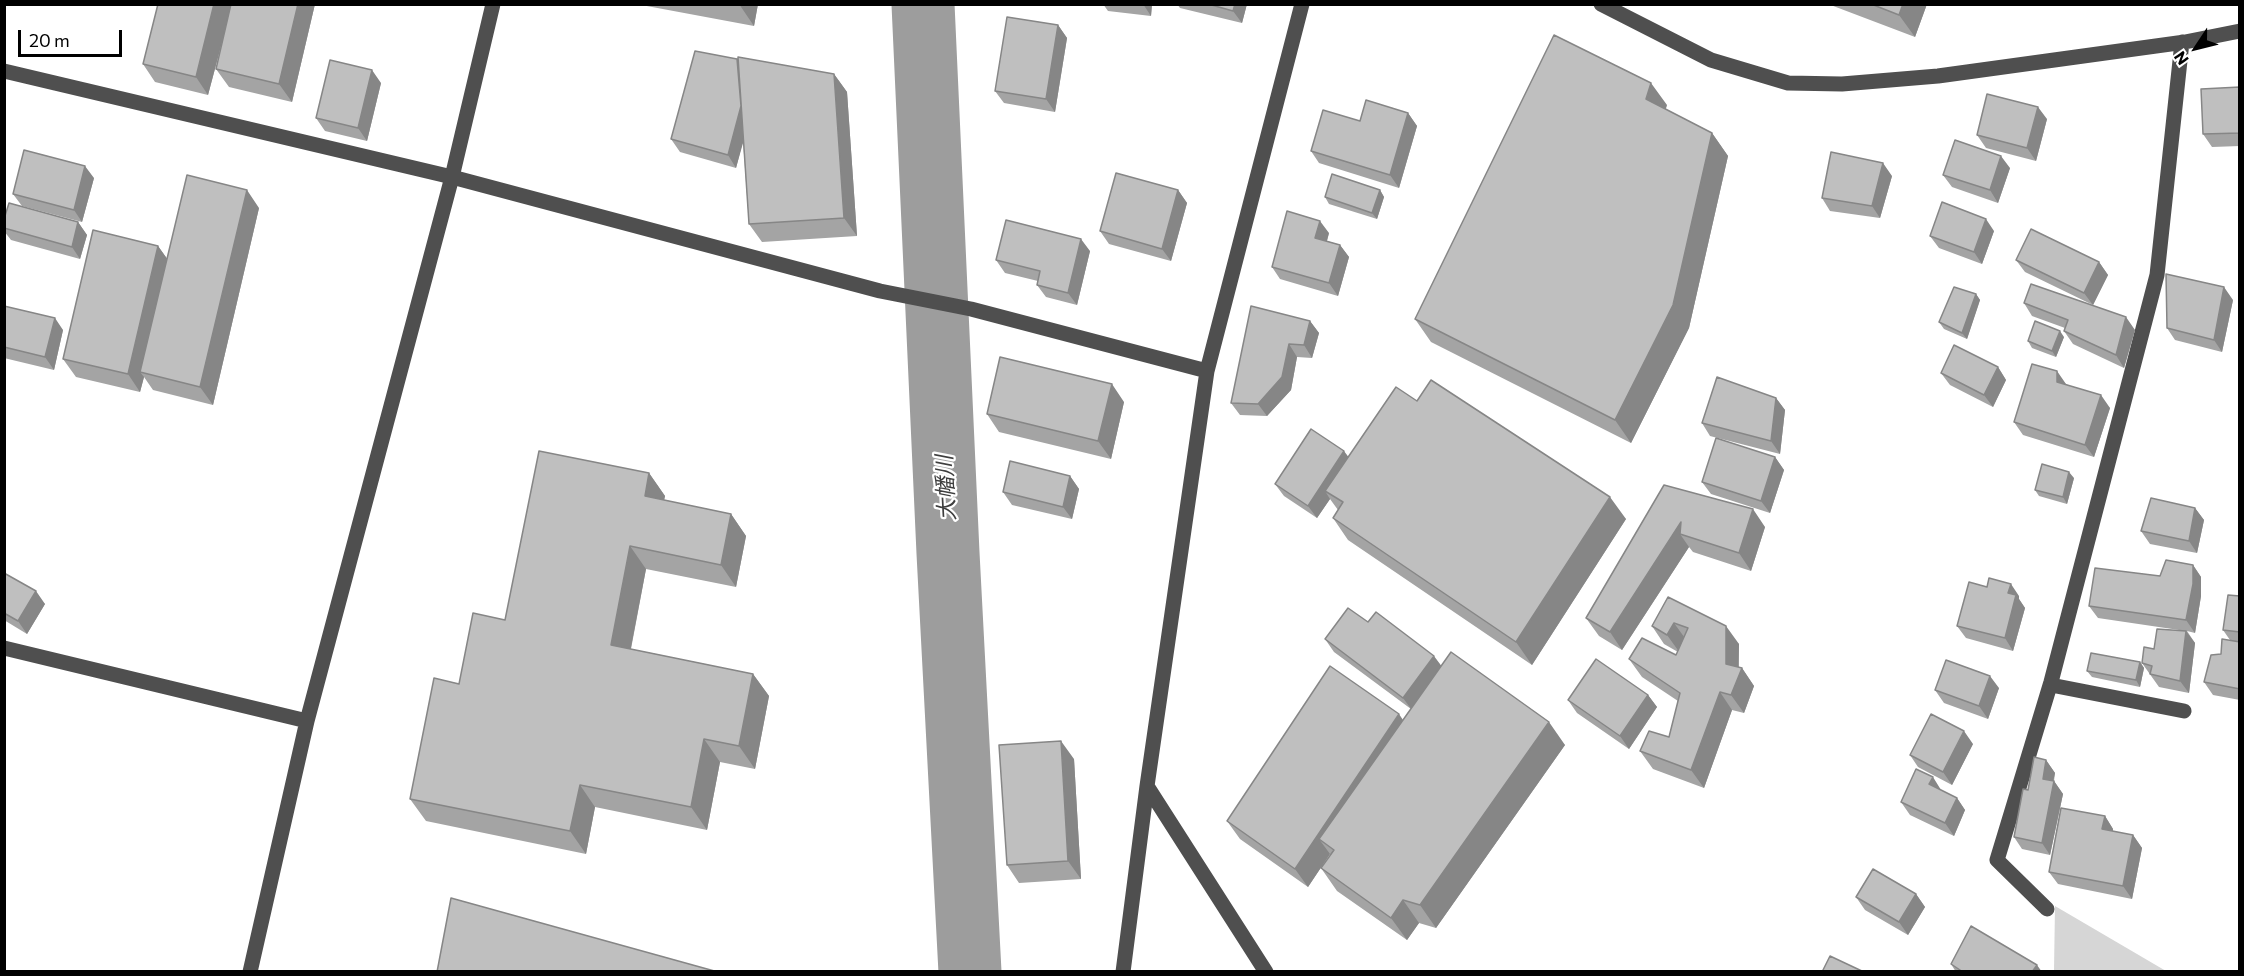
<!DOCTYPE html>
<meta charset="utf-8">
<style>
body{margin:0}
#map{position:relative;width:2244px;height:976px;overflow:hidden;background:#fff;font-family:Commissioner,sans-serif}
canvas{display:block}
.frame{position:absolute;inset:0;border:6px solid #000;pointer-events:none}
.north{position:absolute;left:2166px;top:18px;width:60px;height:60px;-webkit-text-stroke:4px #fff;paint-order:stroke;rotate:235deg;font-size:16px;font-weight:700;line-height:24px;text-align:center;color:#000}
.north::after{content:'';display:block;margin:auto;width:21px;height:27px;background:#000;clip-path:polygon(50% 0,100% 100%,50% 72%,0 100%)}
.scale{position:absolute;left:18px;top:30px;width:104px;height:27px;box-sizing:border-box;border:3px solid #000;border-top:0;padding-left:8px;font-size:18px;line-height:21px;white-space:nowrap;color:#000;-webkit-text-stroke:4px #fff;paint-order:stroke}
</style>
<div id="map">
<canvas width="2244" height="976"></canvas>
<div class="frame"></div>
<div class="north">N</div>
<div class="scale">20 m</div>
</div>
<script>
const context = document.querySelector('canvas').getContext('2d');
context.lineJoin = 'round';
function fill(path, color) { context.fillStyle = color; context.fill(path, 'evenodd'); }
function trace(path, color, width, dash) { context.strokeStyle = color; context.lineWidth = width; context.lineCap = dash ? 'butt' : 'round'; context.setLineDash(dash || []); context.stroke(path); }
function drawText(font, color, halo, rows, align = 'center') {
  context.font = font + ' Commissioner,"Noto Sans JP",sans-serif'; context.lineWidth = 4.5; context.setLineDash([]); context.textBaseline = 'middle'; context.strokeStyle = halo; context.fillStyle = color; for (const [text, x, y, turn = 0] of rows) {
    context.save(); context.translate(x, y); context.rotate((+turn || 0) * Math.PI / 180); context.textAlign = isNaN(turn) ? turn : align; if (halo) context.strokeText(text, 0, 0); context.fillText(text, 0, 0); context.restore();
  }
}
fill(new Path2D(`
 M 2055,906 L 2166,971 L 2054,971 Z`), '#d6d6d6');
trace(new Path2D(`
 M 923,4 L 948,553 L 970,972`), '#9d9d9d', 63);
trace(new Path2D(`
 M 1601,4 L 1711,60 L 1788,83 L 1842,84 L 1938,76 L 2185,42 L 2240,31
 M 4,71 L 452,177 L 880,291 L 971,309 L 1207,371
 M 4,648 L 307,721
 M 2051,685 L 2184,711
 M 1147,786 L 1266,972
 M 2047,909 L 1997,860 L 2051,682 L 2157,275 L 2182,42
 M 250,972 L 307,721 L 452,177 L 493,4
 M 1123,972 L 1147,786 L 1207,371 L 1302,4`), '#4f4f4f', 15);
fill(new Path2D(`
 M 315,4 L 292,102 L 229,87 L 216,69 L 223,39 L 208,95 L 155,82 L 143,64 Z
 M 636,4 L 758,4 L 754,26 Z
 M 1103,4 L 1152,4 L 1151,16 L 1108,11 Z
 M 1177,4 L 1247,4 L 1242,23 L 1180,8 Z
 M 1828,4 L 1927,4 L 1915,37 Z
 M 1058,25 L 1067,38 L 1055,112 L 1004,103 L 995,91 Z
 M 737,59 L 834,74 L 847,92 L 857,236 L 762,242 L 749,224 L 743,141 L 736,168 L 680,152 L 671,139 Z
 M 381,83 L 367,141 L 325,131 L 316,118 Z
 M 2240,87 L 2240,146 L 2212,147 L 2203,134 Z
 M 1667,105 L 1665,109 L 1712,133 L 1728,156 L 1689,328 L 1631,443 L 1431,342 L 1415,319 Z
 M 1408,113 L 1417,126 L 1399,188 L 1319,163 L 1311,151 L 1360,121 Z
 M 2047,119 L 2036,161 L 1986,148 L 1977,135 Z
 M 2010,168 L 1998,203 L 1952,187 L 1943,175 Z
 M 1892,176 L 1880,218 L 1830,211 L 1822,198 Z
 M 94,178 L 82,222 L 22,206 L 13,194 Z
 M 1178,190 L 1187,203 L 1171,261 L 1109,244 L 1100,231 Z
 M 1380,190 L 1384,197 L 1377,219 L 1329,204 L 1325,197 Z
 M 259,208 L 213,405 L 153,390 L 144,377 L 140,392 L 76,377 L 63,359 L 158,246 L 167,259 Z
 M 4,219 L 78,222 L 87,235 L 80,259 L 11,240 L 4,231 Z
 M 1994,231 L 1982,264 L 1939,248 L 1930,236 Z
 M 1329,233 L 1327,241 L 1340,245 L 1349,257 L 1338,296 L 1280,279 L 1272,267 Z
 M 1090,251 L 1077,305 L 1046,297 L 1037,285 L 1038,281 L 1005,273 L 996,260 Z
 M 2016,260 L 2099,262 L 2108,275 L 2093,305 L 2025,272 Z
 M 1976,294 L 1980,300 L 1967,339 L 1944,329 L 1939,322 Z
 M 2233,300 L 2222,352 L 2175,340 L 2167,328 Z
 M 2024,303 L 2135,330 L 2124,368 L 2073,344 L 2064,331 L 2065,328 L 2032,316 Z
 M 4,306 L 63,330 L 54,370 L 4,358 Z
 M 1310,321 L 1319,333 L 1312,358 L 1297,357 L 1291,390 L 1267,416 L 1240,415 L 1231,403 Z
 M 2064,337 L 2056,357 L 2032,348 L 2028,341 Z
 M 1998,367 L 2006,380 L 1993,407 L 1950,385 L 1941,373 Z
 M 2066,384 L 2110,408 L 2094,457 L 2023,435 L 2014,422 Z
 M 1776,398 L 1785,410 L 1780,454 L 1710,436 L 1702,423 Z
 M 1417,401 L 1626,519 L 1532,665 L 1348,540 L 1333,518 L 1338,510 L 1330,499 L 1317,518 L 1284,496 L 1275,484 L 1348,457 Z
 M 1124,402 L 1111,459 L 999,432 L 987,414 Z
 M 1775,457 L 1784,470 L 1770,513 L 1711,494 L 1702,482 Z
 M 649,473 L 665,496 L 664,500 L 731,514 L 746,536 L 736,587 L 646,569 L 631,649 L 753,674 L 769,696 L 755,769 L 720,762 L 707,830 L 595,807 L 586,854 L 426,821 L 410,799 L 505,620 Z
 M 1070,476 L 1079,489 L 1072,519 L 1012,505 L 1003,492 Z
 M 2074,478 L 2067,504 L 2039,496 L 2035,490 Z
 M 1664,485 L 1765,527 L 1751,571 L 1693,552 L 1689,547 L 1622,650 L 1599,636 L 1586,618 Z
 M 2195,508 L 2204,520 L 2197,553 L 2150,544 L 2141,531 Z
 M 2193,565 L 2201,577 L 2201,596 L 2195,633 L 2187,631 L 2195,643 L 2189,693 L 2159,687 L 2142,663 L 2154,649 L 2179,630 L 2098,618 L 2089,606 L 2160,576 Z
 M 4,573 L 45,604 L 27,634 L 4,620 Z
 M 2019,596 L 2019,599 L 2025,608 L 2013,651 L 1966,638 L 1957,626 Z
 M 2240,596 L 2240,700 L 2213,695 L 2204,682 L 2230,640 L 2223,630 Z
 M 1668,597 L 1739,644 L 1739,667 L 1742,668 L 1754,686 L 1744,713 L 1732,710 L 1704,788 L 1653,769 L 1640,751 L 1669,737 L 1678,701 L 1642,677 L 1629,659 L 1676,655 L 1678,652 L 1664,644 L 1652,626 Z
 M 1368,622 L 1441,666 L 1565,745 L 1436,928 L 1419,923 L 1407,940 L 1337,891 L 1321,868 L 1331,855 L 1330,854 L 1308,887 L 1240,839 L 1227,821 L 1403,720 L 1411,709 L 1334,652 L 1325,639 Z
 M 2140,662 L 2144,668 L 2140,687 L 2092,677 L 2087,671 Z
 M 1999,688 L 1988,719 L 1944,703 L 1935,690 Z
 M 1648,695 L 1657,707 L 1629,749 L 1577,713 L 1568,700 Z
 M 1973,744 L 1952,785 L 1918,767 L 1910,755 Z
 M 1074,759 L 1081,879 L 1019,883 L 1007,865 Z
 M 2046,760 L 2055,773 L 2054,781 L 2063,794 L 2050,855 L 2022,849 L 2014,837 L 2028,790 Z
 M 1957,798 L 1965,810 L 1954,836 L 1910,815 L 1901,802 Z
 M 2105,816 L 2113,829 L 2113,832 L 2133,835 L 2142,848 L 2132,899 L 2058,884 L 2049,872 Z
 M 1916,894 L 1925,907 L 1908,935 L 1865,910 L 1856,897 Z
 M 1951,964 L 2042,972 L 1956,972 Z`), '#a4a4a4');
fill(new Path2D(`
 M 214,4 L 232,4 L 208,95 L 196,77 Z
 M 298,4 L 315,4 L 292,102 L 279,84 Z
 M 739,4 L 758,4 L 754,26 Z
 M 1143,4 L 1152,4 L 1151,16 Z
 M 1235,4 L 1247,4 L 1242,23 L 1233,11 Z
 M 1903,4 L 1927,4 L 1915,37 L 1899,15 Z
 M 1058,25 L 1067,38 L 1055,112 L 1046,99 Z
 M 372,70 L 381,83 L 367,141 L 358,128 Z
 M 834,74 L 847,92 L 857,236 L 844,218 Z
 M 1651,83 L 1667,105 L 1662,122 L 1646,99 Z
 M 741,106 L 750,118 L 736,168 L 728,155 Z
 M 2038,107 L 2047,119 L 2036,161 L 2027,148 Z
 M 1408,113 L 1417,126 L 1399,188 L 1390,175 Z
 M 1712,133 L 1728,156 L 1689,328 L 1631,443 L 1615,420 Z
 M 2001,156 L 2010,168 L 1998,203 L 1990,190 Z
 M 1883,163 L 1892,176 L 1880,218 L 1872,206 Z
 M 85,166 L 94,178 L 82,222 L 74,210 Z
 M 247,190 L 259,208 L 213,405 L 200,387 Z
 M 1178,190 L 1187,203 L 1171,261 L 1162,249 Z
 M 1380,190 L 1384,197 L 1377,219 L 1372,213 Z
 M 1986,219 L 1994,231 L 1982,264 L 1974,252 Z
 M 1320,221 L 1329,233 L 1324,251 L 1315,238 Z
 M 78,222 L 87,235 L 80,259 L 72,247 Z
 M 1081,239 L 1090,251 L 1077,305 L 1068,293 Z
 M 1340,245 L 1349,257 L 1338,296 L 1329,283 Z
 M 158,246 L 171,264 L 140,372 L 144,377 L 140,392 L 128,374 Z
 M 2099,262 L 2108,275 L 2093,305 L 2084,293 Z
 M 2224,287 L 2233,300 L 2222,352 L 2214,340 Z
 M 1976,294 L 1980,300 L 1967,339 L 1962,333 Z
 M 2126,317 L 2135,330 L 2124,368 L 2116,355 Z
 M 55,318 L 63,330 L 54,370 L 45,357 Z
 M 1310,321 L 1319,333 L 1312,358 L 1304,345 Z
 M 2060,331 L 2064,337 L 2056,357 L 2052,351 Z
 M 1289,344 L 1297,357 L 1291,390 L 1267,416 L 1258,404 Z
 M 1998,367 L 2006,380 L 1993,407 L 1984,395 Z
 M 2057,371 L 2066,384 L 2066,394 L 2057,382 Z
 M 1112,384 L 1124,402 L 1111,459 L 1098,441 Z
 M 2101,395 L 2110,408 L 2094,457 L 2085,445 Z
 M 1776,398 L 1785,410 L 1780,454 L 1771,441 Z
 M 1344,451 L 1353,463 L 1325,491 L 1330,499 L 1317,518 L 1308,506 Z
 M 1775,457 L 1784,470 L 1770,513 L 1761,501 Z
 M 2069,472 L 2074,478 L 2067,504 L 2063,497 Z
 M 649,473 L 665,496 L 660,519 L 645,496 Z
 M 1070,476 L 1079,489 L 1072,519 L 1063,507 Z
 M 1610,497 L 1626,519 L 1532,665 L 1516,642 Z
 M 2195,508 L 2204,520 L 2197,553 L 2189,541 Z
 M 1753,509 L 1765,527 L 1751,571 L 1739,553 Z
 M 731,514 L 746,536 L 736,587 L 721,565 Z
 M 1681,522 L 1680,534 L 1689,547 L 1622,650 L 1610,632 Z
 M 630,546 L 646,569 L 627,668 L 611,645 Z
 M 2193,565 L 2201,577 L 2201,596 L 2195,633 L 2186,620 Z
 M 2011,584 L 2019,596 L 2019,599 L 2025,608 L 2013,651 L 2005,638 L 2008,593 Z
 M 36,591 L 45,604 L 27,634 L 18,621 Z
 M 1674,623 L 1687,641 L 1680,653 L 1667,635 Z
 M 1726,626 L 1739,644 L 1738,677 L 1742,668 L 1754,686 L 1744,713 L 1731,695 L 1726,664 Z
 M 2186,631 L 2195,643 L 2189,693 L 2180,681 Z
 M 1434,656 L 1443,668 L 1412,710 L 1403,698 Z
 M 2140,662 L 2144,668 L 2140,687 L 2136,680 Z
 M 753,674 L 769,696 L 755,769 L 739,746 Z
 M 1990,676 L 1999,688 L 1988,719 L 1979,706 Z
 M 1720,692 L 1732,710 L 1704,788 L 1691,770 Z
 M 1648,695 L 1657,707 L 1629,749 L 1620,736 Z
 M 1399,714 L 1411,732 L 1319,839 L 1330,854 L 1308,887 L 1295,869 Z
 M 1549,722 L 1565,745 L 1436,928 L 1420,905 Z
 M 1964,731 L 1973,744 L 1952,785 L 1943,772 Z
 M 704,739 L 720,762 L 707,830 L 691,807 Z
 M 1061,741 L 1074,759 L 1081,879 L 1068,861 Z
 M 2046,760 L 2055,773 L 2051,791 L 2043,779 Z
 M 1933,777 L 1941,790 L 1929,784 Z
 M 2054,781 L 2063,794 L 2050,855 L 2042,843 Z
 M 580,785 L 595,807 L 586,854 L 570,831 Z
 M 1957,798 L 1965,810 L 1954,836 L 1945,823 Z
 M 2105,816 L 2113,829 L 2111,842 L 2102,829 Z
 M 2133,835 L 2142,848 L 2132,899 L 2123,886 Z
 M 1916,894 L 1925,907 L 1908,935 L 1899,922 Z
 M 1403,900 L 1419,923 L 1407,940 L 1391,918 Z
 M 2037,965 L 2042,972 L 2032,972 Z`), '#868686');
const building = new Path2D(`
 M 158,4 L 214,4 L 196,77 L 143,64 Z
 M 231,4 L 298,4 L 279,84 L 216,69 Z
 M 1208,4 L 1235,4 L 1233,11 Z
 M 1871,4 L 1903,4 L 1899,15 Z
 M 1007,17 L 1058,25 L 1046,99 L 995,91 Z
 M 1554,35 L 1651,83 L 1646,99 L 1712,133 L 1673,305 L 1615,420 L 1415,319 Z
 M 695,51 L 737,59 L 741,106 L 728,155 L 671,139 Z
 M 738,57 L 834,74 L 844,218 L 749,224 Z
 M 330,60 L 372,70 L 358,128 L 316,118 Z
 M 2240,87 L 2240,133 L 2203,134 L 2201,89 Z
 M 1987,94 L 2038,107 L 2027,148 L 1977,135 Z
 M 1366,100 L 1408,113 L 1390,175 L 1311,151 L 1323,110 L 1360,121 Z
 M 1955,140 L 2001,156 L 1990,190 L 1943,175 Z
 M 24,150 L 85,166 L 74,210 L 13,194 Z
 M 1831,152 L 1883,163 L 1872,206 L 1822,198 Z
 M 1116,173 L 1178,190 L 1162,249 L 1100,231 Z
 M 1332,174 L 1380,190 L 1372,213 L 1325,197 Z
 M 187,175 L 247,190 L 200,387 L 140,372 Z
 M 1942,202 L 1986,219 L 1974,252 L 1930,236 Z
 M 9,203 L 78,222 L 72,247 L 4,228 L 4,219 Z
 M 1287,211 L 1320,221 L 1315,238 L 1340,245 L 1329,283 L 1272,267 Z
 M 1006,220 L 1081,239 L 1068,293 L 1037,285 L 1040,271 L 996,260 Z
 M 2031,229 L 2099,262 L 2084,293 L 2016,260 Z
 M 93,230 L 158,246 L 128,374 L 63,359 Z
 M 2166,274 L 2224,287 L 2214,340 L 2167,328 Z
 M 2031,284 L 2126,317 L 2116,355 L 2064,331 L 2068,320 L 2024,303 Z
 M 1954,287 L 1976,294 L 1962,333 L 1939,322 Z
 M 4,306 L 55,318 L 45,357 L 4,347 Z
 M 1251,306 L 1310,321 L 1304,345 L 1289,344 L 1282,377 L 1258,404 L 1231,403 Z
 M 2035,321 L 2060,331 L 2052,351 L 2028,341 Z
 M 1954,345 L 1998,367 L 1984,395 L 1941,373 Z
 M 1000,357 L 1112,384 L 1098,441 L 987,414 Z
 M 2032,364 L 2057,371 L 2057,382 L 2101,395 L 2085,445 L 2014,422 Z
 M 1717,377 L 1776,398 L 1771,441 L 1702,423 Z
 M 1431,380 L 1610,497 L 1516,642 L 1333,518 L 1343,502 L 1325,491 L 1396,387 L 1417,401 Z
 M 1311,429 L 1344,451 L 1308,506 L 1275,484 Z
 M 1716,438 L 1775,457 L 1761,501 L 1702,482 Z
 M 539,451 L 649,473 L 645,496 L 731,514 L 721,565 L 630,546 L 611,645 L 753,674 L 739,746 L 704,739 L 691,807 L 580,785 L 570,831 L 410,799 L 434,678 L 459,684 L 473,613 L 505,620 Z
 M 1010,461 L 1070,476 L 1063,507 L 1003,492 Z
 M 2042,464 L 2069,472 L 2063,497 L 2035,490 Z
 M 1664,485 L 1753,509 L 1739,553 L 1680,534 L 1681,522 L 1610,632 L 1586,618 Z
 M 2151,498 L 2195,508 L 2189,541 L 2141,531 Z
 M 2166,560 L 2193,565 L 2193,584 L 2186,620 L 2089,606 L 2095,568 L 2160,576 Z
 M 4,573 L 36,591 L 18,621 L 4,613 Z
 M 1989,578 L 2011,584 L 2008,593 L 2016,595 L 2005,638 L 1957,626 L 1969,582 L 1987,587 Z
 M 2228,595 L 2240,596 L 2240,632 L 2223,630 Z
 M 1668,597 L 1726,626 L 1726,664 L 1742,668 L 1731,695 L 1720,692 L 1691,770 L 1640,751 L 1649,731 L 1669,737 L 1680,693 L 1629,659 L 1642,638 L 1676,655 L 1688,628 L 1674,623 L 1667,635 L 1652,626 Z
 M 1348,608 L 1368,622 L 1376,612 L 1434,656 L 1403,698 L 1325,639 Z
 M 2157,629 L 2186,631 L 2180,681 L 2150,674 L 2152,666 L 2142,663 L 2144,647 L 2154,649 Z
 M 2222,639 L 2240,642 L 2240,689 L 2204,682 L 2211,655 L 2221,654 Z
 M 1451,652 L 1549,722 L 1420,905 L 1403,900 L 1391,918 L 1321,868 L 1334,850 L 1319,839 Z
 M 2091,653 L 2140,662 L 2136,680 L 2087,671 Z
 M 1596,659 L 1648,695 L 1620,736 L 1568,700 Z
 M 1946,660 L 1990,676 L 1979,706 L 1935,690 Z
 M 1330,666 L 1399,714 L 1295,869 L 1227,821 Z
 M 1931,714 L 1964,731 L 1943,772 L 1910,755 Z
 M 1061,741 L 1068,861 L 1007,865 L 999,745 Z
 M 2034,757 L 2046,760 L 2043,779 L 2054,781 L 2042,843 L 2014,837 L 2023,789 L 2028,790 Z
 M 1916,769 L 1933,777 L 1929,784 L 1957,798 L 1945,823 L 1901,802 Z
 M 2061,808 L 2105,816 L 2102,829 L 2133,835 L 2123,886 L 2049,872 Z
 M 1873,869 L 1916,894 L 1899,922 L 1856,897 Z
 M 451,898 L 718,972 L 437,972 Z
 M 1971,926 L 2037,965 L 2032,972 L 1963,972 L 1951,964 Z
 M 1830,956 L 1864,972 L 1822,972 Z`);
fill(building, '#bfbfbf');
trace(building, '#868686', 1.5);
drawText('italic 22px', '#3e3e3e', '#fff', [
 ["大幡川",946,488,-93]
]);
</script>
